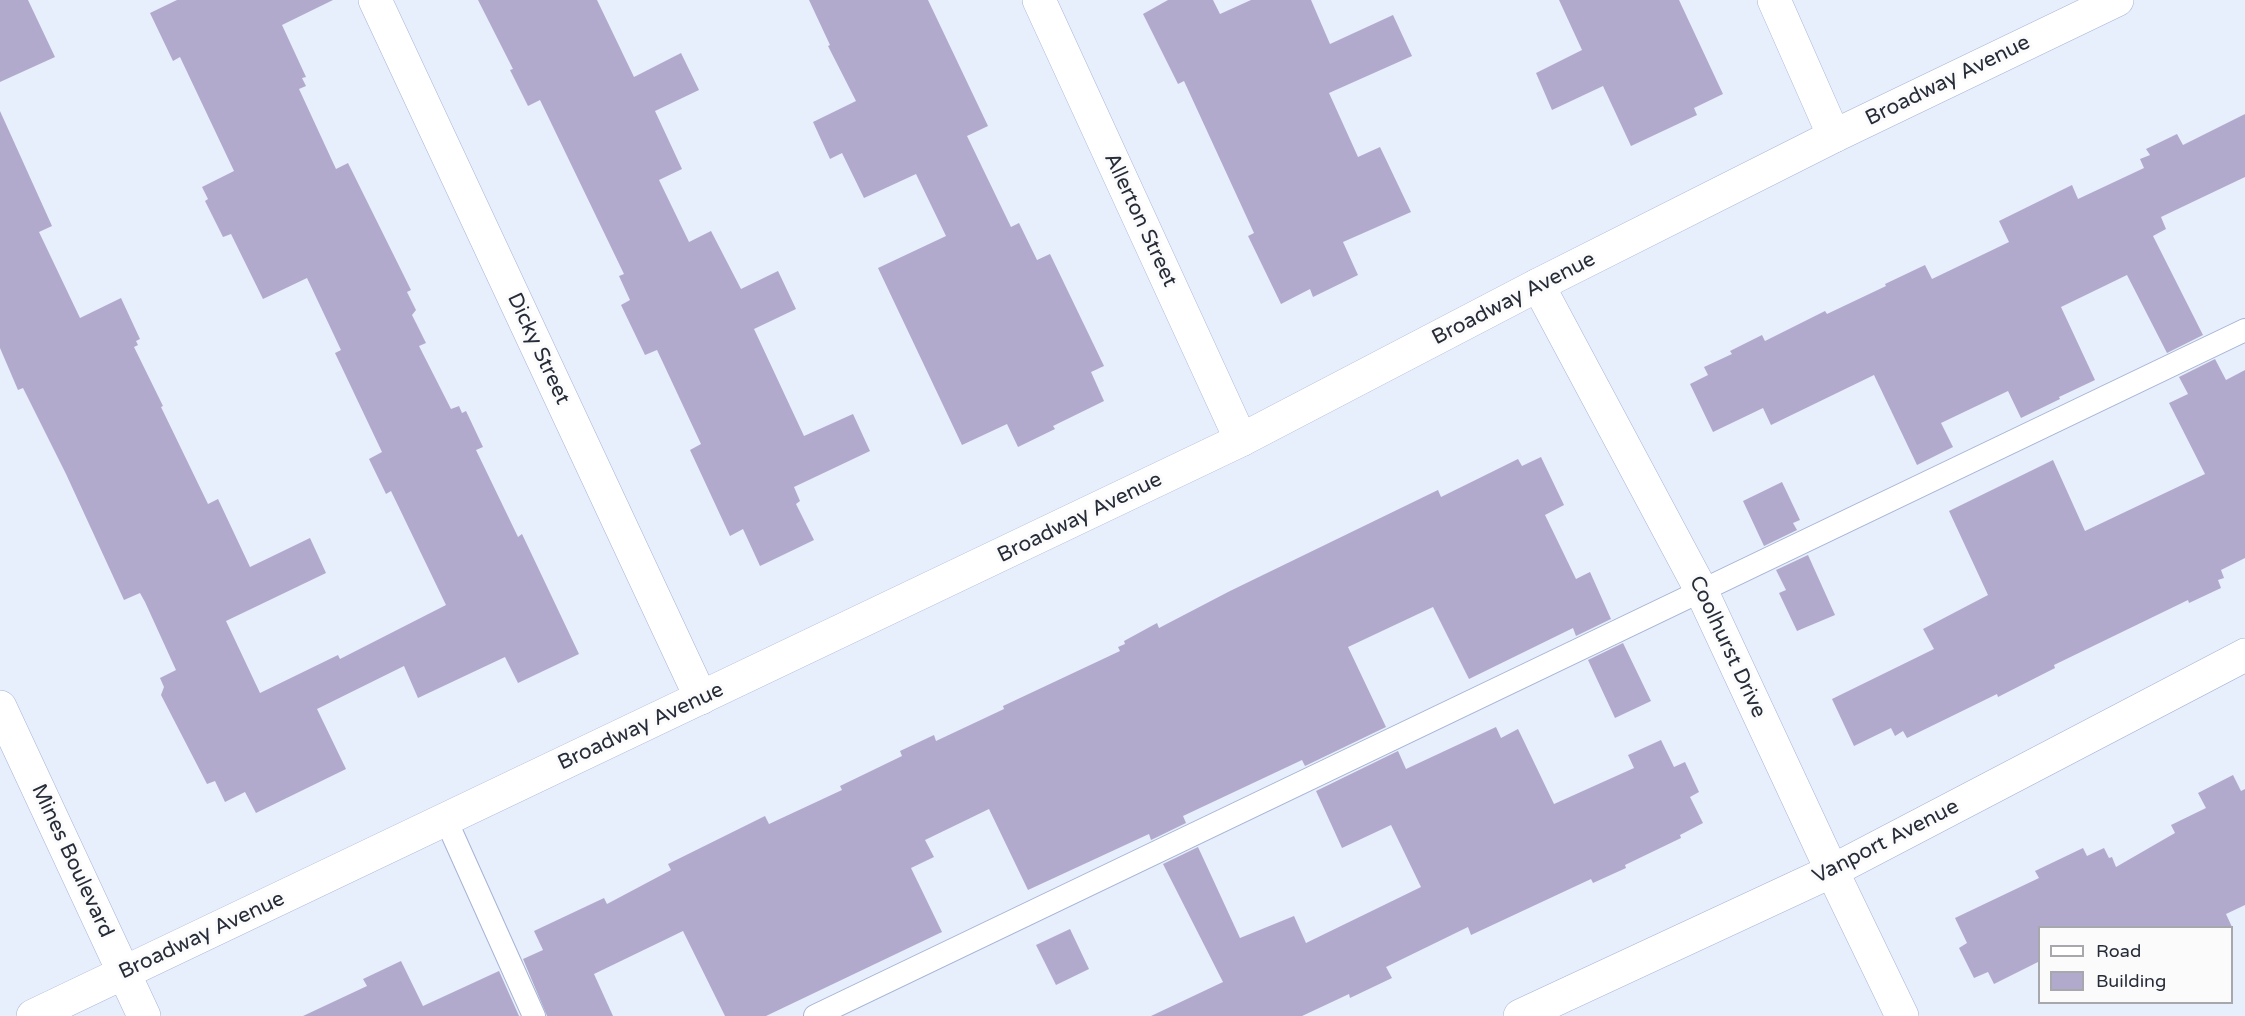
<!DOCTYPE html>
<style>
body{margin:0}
#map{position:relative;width:2245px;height:1016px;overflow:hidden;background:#e7eefc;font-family:"Varela Round",sans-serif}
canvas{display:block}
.legend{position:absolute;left:2038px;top:926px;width:195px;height:78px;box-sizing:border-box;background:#fbfbfb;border:2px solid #a6a8ad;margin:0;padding:8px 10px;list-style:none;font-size:18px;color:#262c38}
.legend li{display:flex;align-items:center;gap:12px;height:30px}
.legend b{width:30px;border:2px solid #a6a8ad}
</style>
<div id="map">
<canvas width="2245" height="1016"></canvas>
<ul class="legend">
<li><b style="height:8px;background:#fff"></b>Road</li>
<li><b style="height:16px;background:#b2aacc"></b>Building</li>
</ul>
</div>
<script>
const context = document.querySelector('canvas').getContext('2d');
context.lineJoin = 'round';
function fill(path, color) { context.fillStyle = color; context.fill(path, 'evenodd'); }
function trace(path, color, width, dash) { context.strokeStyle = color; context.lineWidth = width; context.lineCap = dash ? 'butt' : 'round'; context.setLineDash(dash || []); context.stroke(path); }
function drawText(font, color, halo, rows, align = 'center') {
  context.font = font + ' "Varela Round",sans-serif'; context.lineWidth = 6; context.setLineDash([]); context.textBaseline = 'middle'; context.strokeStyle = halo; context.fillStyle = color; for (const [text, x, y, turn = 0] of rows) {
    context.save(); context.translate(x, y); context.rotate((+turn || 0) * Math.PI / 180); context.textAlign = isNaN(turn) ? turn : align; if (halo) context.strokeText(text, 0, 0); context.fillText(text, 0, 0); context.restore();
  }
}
fill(new Path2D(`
 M 0,0 L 28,0 L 55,57 L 0,82 Z
 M 177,0 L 333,0 L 282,25 L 306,77 L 302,78 L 306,86 L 299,89 L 336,169 L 348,163 L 411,290 L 407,292 L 416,310 L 412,315 L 426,343 L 419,346 L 451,409 L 459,406 L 462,413 L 466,411 L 483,447 L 476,450 L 518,537 L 522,534 L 579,654 L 518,683 L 505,657 L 418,698 L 404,666 L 317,709 L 346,769 L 256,813 L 245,792 L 225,802 L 215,781 L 207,784 L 161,695 L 164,687 L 160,678 L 176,670 L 145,602 L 140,593 L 124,600 L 66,474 L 23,388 L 18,390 L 0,348 L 0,111 L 52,226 L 39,232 L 80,318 L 121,298 L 140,339 L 136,341 L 138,345 L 134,347 L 163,406 L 161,407 L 208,504 L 218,499 L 250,567 L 310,538 L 326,573 L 226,621 L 260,693 L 338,655 L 340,659 L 446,605 L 391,491 L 386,494 L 369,459 L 382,452 L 335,353 L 341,350 L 307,278 L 263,299 L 231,234 L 223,237 L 205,201 L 208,199 L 202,187 L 234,171 L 180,57 L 173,61 L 150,13 Z
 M 478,0 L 597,0 L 634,77 L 681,53 L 699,90 L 655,111 L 682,169 L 659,180 L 689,242 L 711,231 L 741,289 L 778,271 L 796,309 L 754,329 L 804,436 L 853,414 L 870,451 L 794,487 L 800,501 L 796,504 L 814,540 L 760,566 L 743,529 L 730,536 L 690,450 L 701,444 L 657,350 L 645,355 L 621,305 L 630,300 L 619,276 L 624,274 L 540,100 L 528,106 L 510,70 L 513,69 Z
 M 809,0 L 928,0 L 988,126 L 967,136 L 1011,227 L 1019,223 L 1037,260 L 1050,254 L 1104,366 L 1091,372 L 1104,401 L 1053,426 L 1055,429 L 1018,447 L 1007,424 L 962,445 L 878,268 L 946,236 L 916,174 L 864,198 L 842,153 L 830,159 L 813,122 L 856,101 L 828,46 L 830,45 Z
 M 1168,0 L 1213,0 L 1220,14 L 1251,0 L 1311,0 L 1330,44 L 1393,15 L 1412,56 L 1329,93 L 1358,157 L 1380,147 L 1411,212 L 1343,242 L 1358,275 L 1313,297 L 1310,289 L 1281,304 L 1248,236 L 1254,233 L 1184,81 L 1178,84 L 1143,14 Z
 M 1559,0 L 1679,0 L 1723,94 L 1694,108 L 1697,115 L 1631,146 L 1603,86 L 1552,110 L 1536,73 L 1582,50 Z
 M 2245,114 L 2245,177 L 2161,217 L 2166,229 L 2153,236 L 2203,335 L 2167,353 L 2127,275 L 2061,307 L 2095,380 L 2059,397 L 2060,399 L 2021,418 L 2008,391 L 1941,423 L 1953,447 L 1917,465 L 1874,375 L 1771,425 L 1763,408 L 1713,432 L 1690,384 L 1708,375 L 1704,367 L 1732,354 L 1730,351 L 1762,335 L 1765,341 L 1825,311 L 1827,314 L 1886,286 L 1885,284 L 1925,265 L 1932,279 L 2009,242 L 1999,221 L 2072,185 L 2078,199 L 2144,168 L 2140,159 L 2150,155 L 2146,149 L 2177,134 L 2183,145 Z
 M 2215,359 L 2226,380 L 2245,370 L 2245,558 L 2221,570 L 2224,578 L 2218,580 L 2221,588 L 2189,603 L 2188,600 L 2054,665 L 2055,668 L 1998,697 L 1997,694 L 1907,738 L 1903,731 L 1895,736 L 1891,728 L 1854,746 L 1832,699 L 1934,649 L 1923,629 L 1988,595 L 1949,511 L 2053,460 L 2085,531 L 2205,474 L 2169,403 L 2188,394 L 2179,377 Z
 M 1541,457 L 1564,505 L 1545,515 L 1576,579 L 1590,572 L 1611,619 L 1576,636 L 1573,628 L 1469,679 L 1433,607 L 1348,647 L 1386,727 L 1305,766 L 1302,760 L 1183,816 L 1186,823 L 1151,840 L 1149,834 L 1028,890 L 989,809 L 925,840 L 934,857 L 911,868 L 942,932 L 766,1016 L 725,1016 L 683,931 L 594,974 L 613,1016 L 547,1016 L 523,959 L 543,950 L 534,931 L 604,898 L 607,904 L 671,870 L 668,864 L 765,816 L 769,824 L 842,790 L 840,786 L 902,756 L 900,751 L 934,735 L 936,741 L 1004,709 L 1003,706 L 1120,651 L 1118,647 L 1125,644 L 1124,641 L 1157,623 L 1159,628 L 1230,591 L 1438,490 L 1441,497 L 1518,459 L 1522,466 Z
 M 1782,482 L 1800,520 L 1793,523 L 1797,530 L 1764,546 L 1743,501 Z
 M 1808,555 L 1835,615 L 1797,631 L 1779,593 L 1786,590 L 1776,570 Z
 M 1623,643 L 1651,701 L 1615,718 L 1588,660 Z
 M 1496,727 L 1501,738 L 1518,729 L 1554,804 L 1634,768 L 1628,755 L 1661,740 L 1674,767 L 1685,762 L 1699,792 L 1690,797 L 1703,823 L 1680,835 L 1681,838 L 1625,865 L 1626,868 L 1593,883 L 1591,879 L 1471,935 L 1468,927 L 1386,967 L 1392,978 L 1350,998 L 1349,994 L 1302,1016 L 1151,1016 L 1223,982 L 1163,864 L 1198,847 L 1240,938 L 1294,916 L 1306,943 L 1421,887 L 1391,825 L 1342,848 L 1316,791 L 1398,751 L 1406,769 Z
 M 2233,775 L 2241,791 L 2245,789 L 2245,905 L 2226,914 L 2232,927 L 2040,927 L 2040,961 L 1994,984 L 1988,972 L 1974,978 L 1959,948 L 1967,943 L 1955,918 L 2039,878 L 2035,871 L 2083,848 L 2087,856 L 2104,848 L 2109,858 L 2112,857 L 2116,867 L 2175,833 L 2171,825 L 2206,808 L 2198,793 Z
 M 1070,929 L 1089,969 L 1056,985 L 1036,945 Z
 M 401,961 L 423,1006 L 499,971 L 519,1016 L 303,1016 L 367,986 L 363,979 Z`), '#b2aacc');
const service = new Path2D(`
 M 446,820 L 534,1016
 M 815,1016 L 2245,330`);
const minor = new Path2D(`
 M 375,0 L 701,698
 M 1039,0 L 1241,440
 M 1774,0 L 1834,136
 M 1538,285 L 1701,590 L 1832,871 L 1902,1016
 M 1520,1016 L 1832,871 L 2245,655`);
const tertiary = new Path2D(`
 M 0,707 L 144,1016
 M 33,1016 L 1241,440 L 1538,285 L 1834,136 L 2117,0`);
trace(service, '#a5b4d4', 24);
trace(minor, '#a5b4d4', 34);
trace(tertiary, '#a5b4d4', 34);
trace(service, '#fff', 22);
trace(minor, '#fff', 33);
trace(tertiary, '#fff', 33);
drawText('21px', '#262c38', '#fbfbfb', [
 ["Broadway Avenue",1948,81,-26],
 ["Allerton Street",1140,220,65],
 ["Broadway Avenue",1514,299,-27],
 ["Dicky Street",538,349,65],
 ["Broadway Avenue",1080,518,-26],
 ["Coolhurst Drive",1727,647,65],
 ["Broadway Avenue",641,727,-25],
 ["Vanport Avenue",1886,842,-27],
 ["Mines Boulevard",72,861,65],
 ["Broadway Avenue",202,936,-25]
]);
</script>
